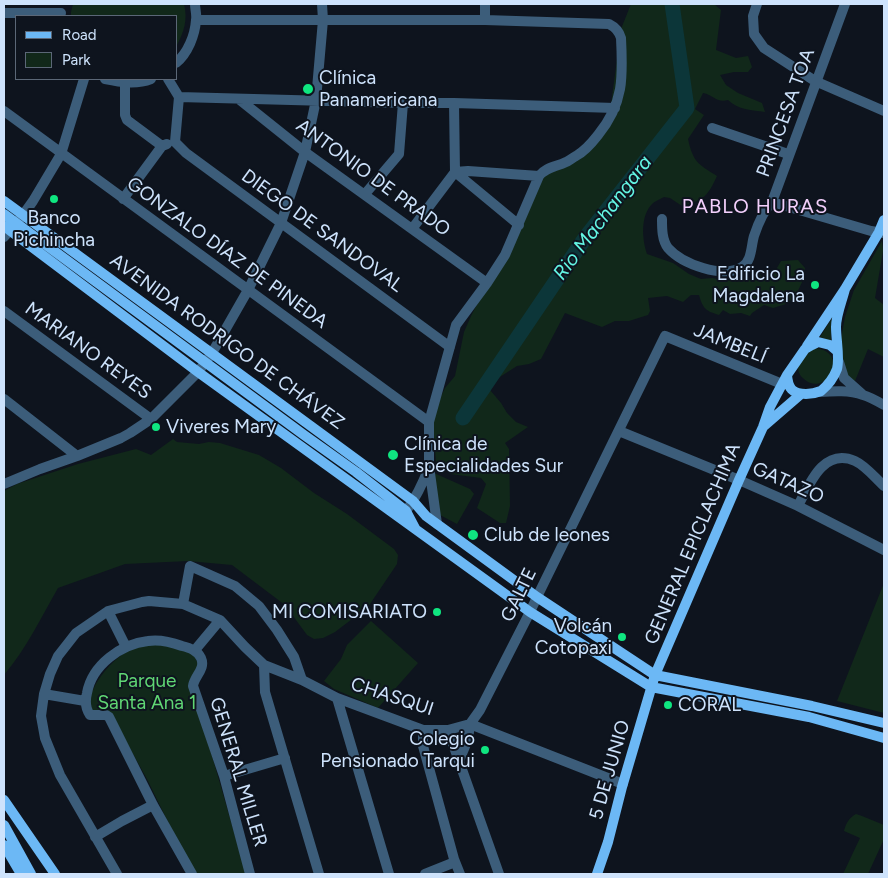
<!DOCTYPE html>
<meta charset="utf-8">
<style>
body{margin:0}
#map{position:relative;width:888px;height:878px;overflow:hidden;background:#0e141e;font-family:Figtree,sans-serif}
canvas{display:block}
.frame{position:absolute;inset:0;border:5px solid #cee3fc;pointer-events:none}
.legend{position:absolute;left:15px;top:15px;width:162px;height:65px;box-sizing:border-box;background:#0e141e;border:1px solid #5b6777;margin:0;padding:6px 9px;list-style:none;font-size:15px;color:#cee3fc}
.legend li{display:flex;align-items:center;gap:10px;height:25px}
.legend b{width:25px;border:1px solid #5b6777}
</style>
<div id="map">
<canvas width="888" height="878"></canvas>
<div class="frame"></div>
<ul class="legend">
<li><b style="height:6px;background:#6cb8f5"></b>Road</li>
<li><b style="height:14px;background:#11281a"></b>Park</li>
</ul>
</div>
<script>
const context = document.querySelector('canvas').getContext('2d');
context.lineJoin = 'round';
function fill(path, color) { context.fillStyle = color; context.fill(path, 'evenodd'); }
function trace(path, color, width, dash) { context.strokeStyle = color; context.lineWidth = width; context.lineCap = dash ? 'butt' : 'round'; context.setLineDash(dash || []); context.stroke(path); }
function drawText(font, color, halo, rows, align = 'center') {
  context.font = font + ' Figtree,sans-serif'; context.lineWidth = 4; context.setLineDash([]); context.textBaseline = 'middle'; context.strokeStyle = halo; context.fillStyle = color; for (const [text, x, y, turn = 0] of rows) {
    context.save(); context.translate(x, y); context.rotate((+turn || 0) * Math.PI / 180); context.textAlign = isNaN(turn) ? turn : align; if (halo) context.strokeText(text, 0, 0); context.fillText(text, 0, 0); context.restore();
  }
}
fill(new Path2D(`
 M 73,4 L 184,4 C 188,20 184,32 176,47 L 176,16 L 71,16 L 71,12 Z
 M 631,4 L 714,4 L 721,10 L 716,50 L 736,58 L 748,56 L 752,67 L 748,72 L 734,72 L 720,75 L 726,85 L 738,93 L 762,103 L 765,112 C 752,110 738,110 728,100 C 716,103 714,95 703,93 L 695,109 L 704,115 L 688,139 C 693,162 698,164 717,176 C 708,196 703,201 682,206 L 670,198 L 664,197 C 660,199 656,201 653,203 C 640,215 642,239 647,254 L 673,263 L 689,274 L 701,279 L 712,278 L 727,281 L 740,277 L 746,282 L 754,277 L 760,275 L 770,280 L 781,261 L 798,260 L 805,268 L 804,278 L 795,297 L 786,304 L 773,308 L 764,305 L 752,313 L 750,316 L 741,313 L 730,314 L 723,310 L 719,315 C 706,311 703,309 699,295 L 691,295 L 683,302 L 667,296 L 648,298 L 650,311 L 648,315 L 629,321 L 615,321 L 602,327 L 565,313 L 541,359 L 529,364 L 517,366 L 492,382 L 490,390 L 501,403 L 507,413 L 516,422 L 528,427 L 505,443 L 509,449 L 510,506 L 506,523 L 500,523 L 477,508 L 486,484 L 481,478 L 450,474 L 440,467 L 436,462 L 433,425 L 436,407 L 445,388 L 455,376 L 464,332 L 471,316 L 486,287 L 537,181 L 588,148 L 610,112 L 621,29 Z
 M 882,241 L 883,251 L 875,298 L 884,305 L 884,357 L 868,349 L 855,381 L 847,377 L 841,360 L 841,339 L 845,317 L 854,290 Z
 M 832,318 L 831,325 L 831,341 L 820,337 Z
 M 814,348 C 852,351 826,399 804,379 C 797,374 797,366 800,358 Z
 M 173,439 L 177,442 L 199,444 L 209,442 L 220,443 L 259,455 L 281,468 L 314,493 L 347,514 L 394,549 L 398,555 L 397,564 L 368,607 L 335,632 L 323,638 L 314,639 L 307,635 L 285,605 L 232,565 L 188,561 L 125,564 L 58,588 C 41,618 26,649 4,675 L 4,491 L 17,484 L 78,464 L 136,449 L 151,455 Z
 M 434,473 L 470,489 L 474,494 L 457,524 L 440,515 Z
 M 884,583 L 884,713 L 837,701 Z
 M 371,621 L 418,663 L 378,708 L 334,689 L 324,681 L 341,659 L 347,645 Z
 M 163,645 L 180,648 L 194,655 L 199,666 L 189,681 L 202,721 L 246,874 L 196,874 L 168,822 L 147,779 L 109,711 L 88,710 C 89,705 89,699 91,695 C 97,676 120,651 139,646 C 146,644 155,645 163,645 Z
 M 856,814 L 862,816 L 884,825 L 884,839 L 868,874 L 843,874 L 860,838 L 844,831 C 846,823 849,818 856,814 Z`), '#11281a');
trace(new Path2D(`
 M 463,418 L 585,238 L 687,108 L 672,4`), '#0c3639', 15);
trace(new Path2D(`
 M 485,4 L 485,20
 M 757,4 L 753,16 L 754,34 L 764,48 L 815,81 L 884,111
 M 4,13 L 61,13
 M 196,20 L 485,20 L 609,24 C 615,27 619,31 621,38 C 623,77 624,103 598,135 C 591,144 585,151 576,156 C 572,158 569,161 566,162 C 556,167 546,167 539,176 L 505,255 L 487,283 L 456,325 L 429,422 L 429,466 L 437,524
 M 176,63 C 188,53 195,35 196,20 C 197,15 195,9 195,4
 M 105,79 C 120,82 136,85 151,79
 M 168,79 L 179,97 L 175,142
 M 125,83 L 125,115 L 127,120 L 162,146
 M 179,97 L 403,103 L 454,103 L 615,108
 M 240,100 L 305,152 L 487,283
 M 4,111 L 429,422
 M 712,128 L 788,154
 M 175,142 L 186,153 L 450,347
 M 455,172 L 468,171 L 539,176
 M 455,172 L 519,225
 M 365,194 L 399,154 L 403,103
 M 123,199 L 162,146 L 167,144
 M 772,202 L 871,231 L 884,233
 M 662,219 C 662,229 662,240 668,248 C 682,264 723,279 742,267 C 752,261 751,246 754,236 C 758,224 763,211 772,202 L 845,4
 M 412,229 L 455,172 L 454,103
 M 4,237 L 23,215 L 33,201 L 61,154 L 84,79
 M 4,311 L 151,419
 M 839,362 L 844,378 L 862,394
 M 819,392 C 834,391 849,390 863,395 C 870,397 877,401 884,405
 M 4,399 L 77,456
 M 619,431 L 739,480 L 798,506 L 884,550
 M 4,484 L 40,469 L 77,456 L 121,438 L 130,433 L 151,419 L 198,372 L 212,353 L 248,290 L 281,223 L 305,152 L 316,100 L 323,20 L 322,4
 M 798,506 C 809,485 823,447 855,461 C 866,466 875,478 884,486
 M 406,511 C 416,498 423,483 429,467
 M 183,604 L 190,566 L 235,586 L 259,606 L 277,630 L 294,657 L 302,680
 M 108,611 L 126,647
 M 195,650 L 220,620
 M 264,665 L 265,692 L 319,874
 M 44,694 L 85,701
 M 337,698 L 389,874
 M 423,730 L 423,746 L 454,859 L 460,874
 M 448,730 L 499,874
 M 459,761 L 468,739 L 470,724 L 480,710 L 530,612 L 537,597 L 665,336 L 782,384
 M 224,776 L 285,758
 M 95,837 L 122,821 L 153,805
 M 117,874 L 60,775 L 45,738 L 41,716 L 44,694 L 50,674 L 58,656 L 76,633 L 108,611 L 142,602 L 149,601 L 183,604 L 220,620 L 245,647 L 264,665 L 302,680 L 337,698 L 423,730 L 448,730 L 470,724 L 623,784
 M 192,874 L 153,805 L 109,717 L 106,715 L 90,715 C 85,708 85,701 87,693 C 92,665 121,644 148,641 C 160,639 171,642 182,646 C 190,648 197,650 201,658 C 206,669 194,676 193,686 L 224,776 L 250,874
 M 425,874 L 455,862`), '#3c5d7a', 10);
trace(new Path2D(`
 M 4,201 L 413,501 L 426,516 L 537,597 L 655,675 L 812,706 L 884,723
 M 4,214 L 304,435 L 356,472 L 406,511 L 415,528
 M 4,226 L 198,372 L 530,612 L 651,687 L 809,717 L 884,738
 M 807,346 L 845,289 L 879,232 L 884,220
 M 787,375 C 788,388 792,394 806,394 C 811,394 816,393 821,391 C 827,386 834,377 837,369 C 840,358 836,340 836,327 C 836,315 842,301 845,289
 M 764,426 L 801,394
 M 4,800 L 55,874
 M 4,825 L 31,874
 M 4,845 L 21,874
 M 597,874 L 608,842 L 622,787 L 655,675 L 739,480 L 763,427 L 770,407 L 787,375 L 805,349 L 812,345 L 818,342 L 830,345 L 837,351`), '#6cb8f5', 10);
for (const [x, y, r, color] of [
 [308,89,6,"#0fe680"],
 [54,199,5,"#0fe680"],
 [815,285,5,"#0fe680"],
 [156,427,5,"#0fe680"],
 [393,455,6,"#0fe680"],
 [473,535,6,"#0fe680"],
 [437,612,5,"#0fe680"],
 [622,637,5,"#0fe680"],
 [668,705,5,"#0fe680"],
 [485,750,5,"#0fe680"]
]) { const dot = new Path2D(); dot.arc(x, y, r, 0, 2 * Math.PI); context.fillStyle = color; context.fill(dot); trace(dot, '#0e141e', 2); }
drawText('19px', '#cee3fc', '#0e141e', [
 ["Clínica",319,78],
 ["Panamericana",319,100],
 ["Banco",54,218,"center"],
 ["Pichincha",54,240,"center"],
 ["Edificio La",805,274,"right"],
 ["Magdalena",805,296,"right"],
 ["Viveres Mary",166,427],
 ["Clínica de",404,444],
 ["Especialidades Sur",404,466],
 ["Club de leones",484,535],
 ["MI COMISARIATO",427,612,"right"],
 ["Volcán",612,626,"right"],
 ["Cotopaxi",612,648,"right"],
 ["CORAL",678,705],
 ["Colegio",475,739,"right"],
 ["Pensionado Tarqui",475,761,"right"]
], 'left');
drawText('19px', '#cee3fc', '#0e141e', [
 ["PRINCESA TOA",786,113,-70],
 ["ANTONIO DE PRADO",373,178,36],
 ["DIEGO DE SANDOVAL",322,231,36],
 ["GONZALO DÍAZ DE PINEDA",227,253,36],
 ["AVENIDA RODRIGO DE CHÁVEZ",227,342,36],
 ["JAMBELÍ",730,344,22],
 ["MARIANO REYES",88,351,36],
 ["GATAZO",788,483,24],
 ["GENERAL EPICLACHIMA",693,544,-67],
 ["GALTE",519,595,-64],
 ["CHASQUI",392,697,18],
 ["5 DE JUNIO",610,770,-74],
 ["GENERAL MILLER",238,772,73]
]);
drawText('19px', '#60d674', '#0e141e', [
 ["Parque",147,681],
 ["Santa Ana 1",147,703]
]);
context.letterSpacing = '1px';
drawText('20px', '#f3d0fc', '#0e141e', [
 ["PABLO HURAS",755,207]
]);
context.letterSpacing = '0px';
drawText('italic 20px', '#63f5e4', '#0e141e', [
 ["Rio Machangara",603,218,-53]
]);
</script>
